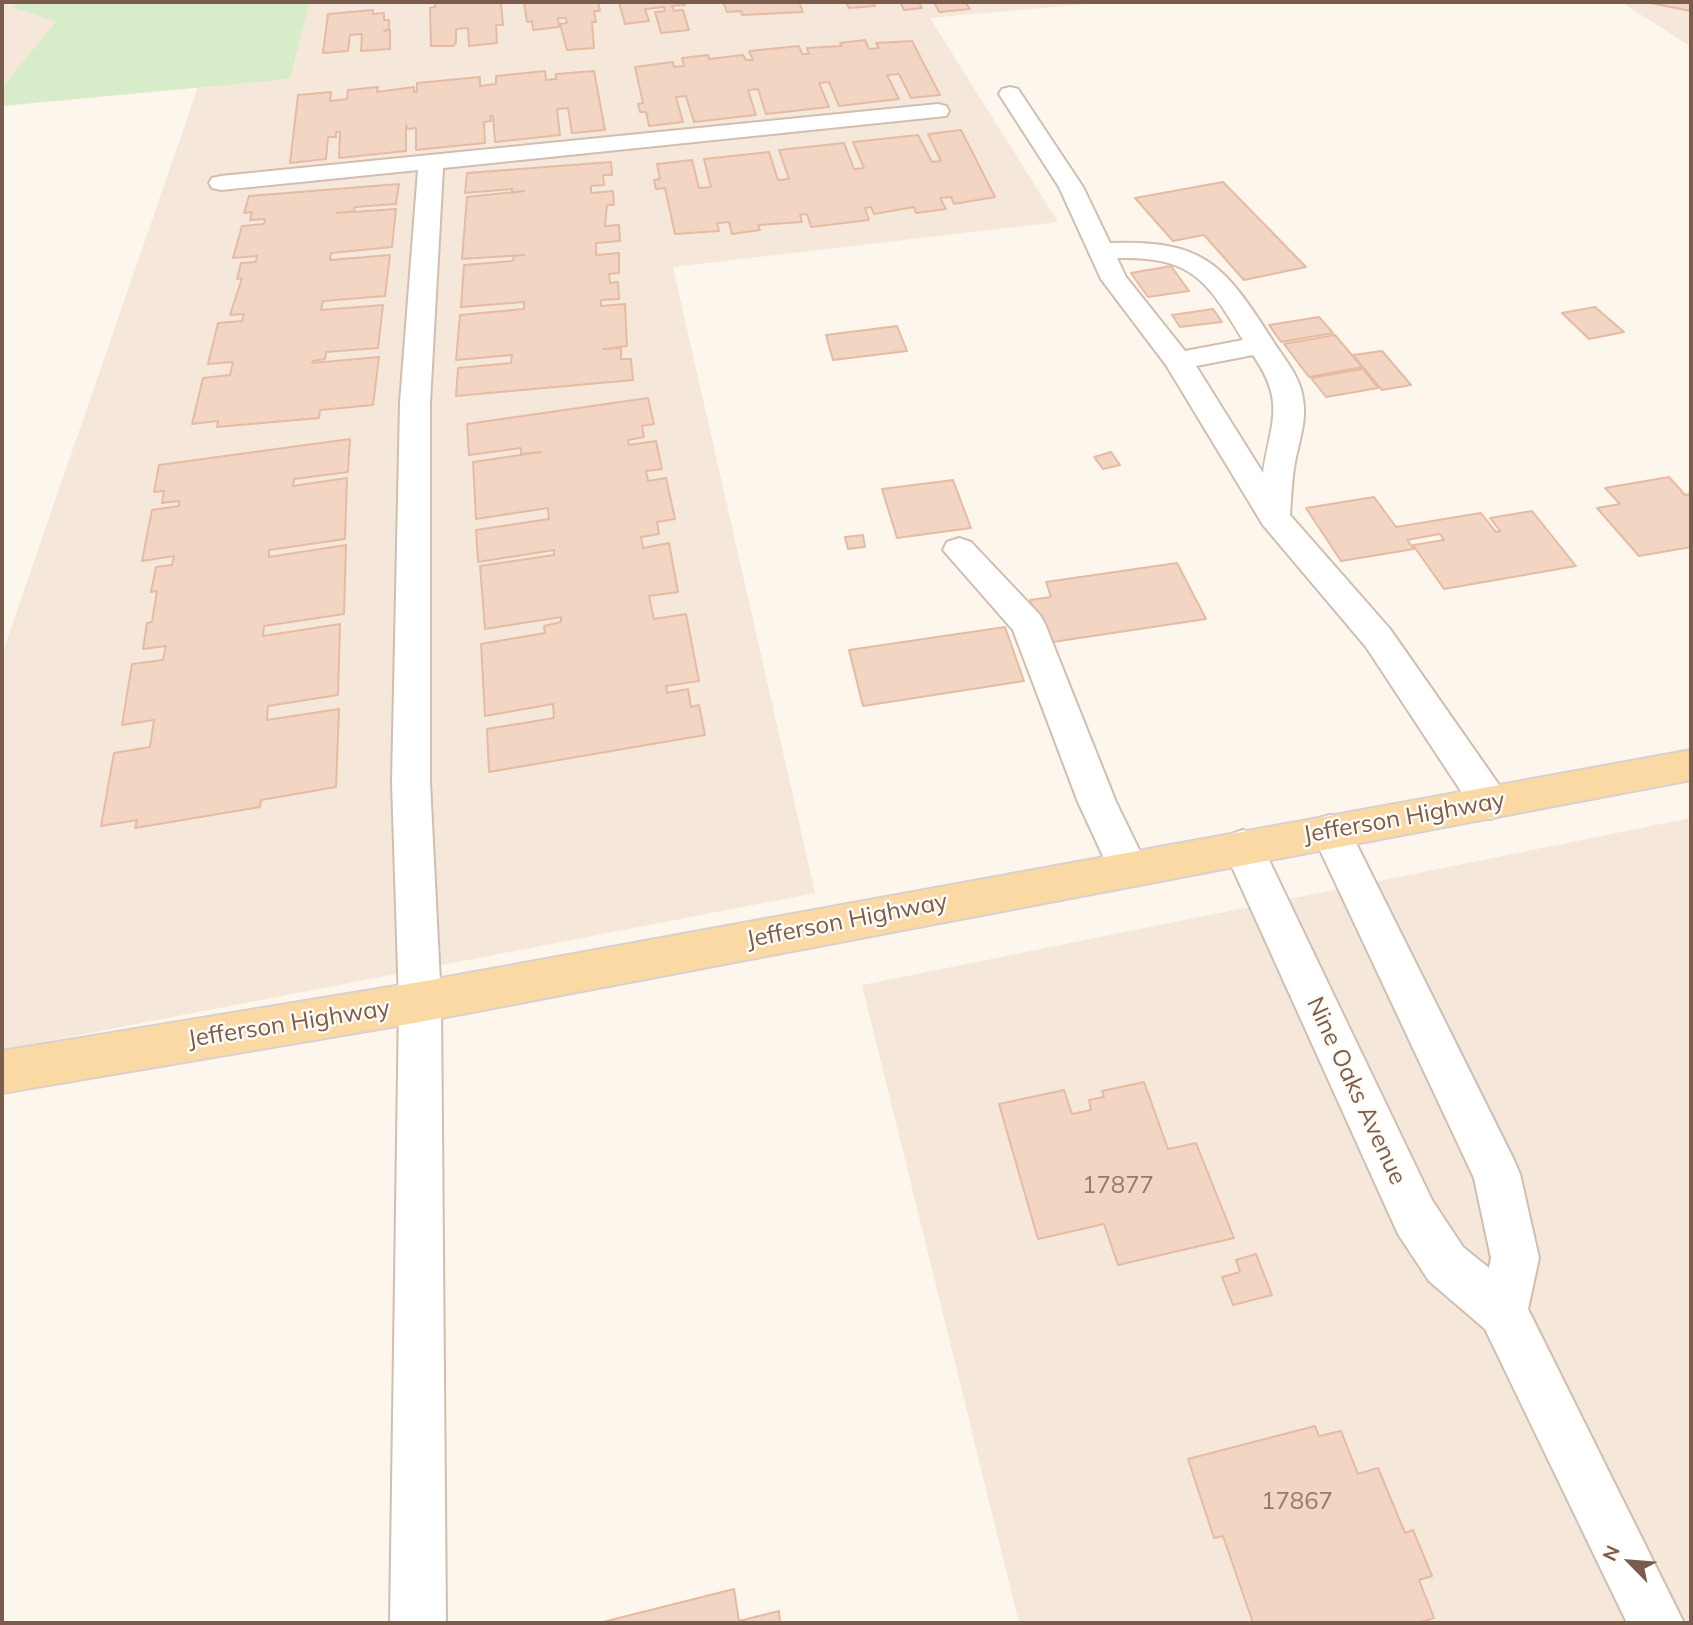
<!DOCTYPE html>
<style>
body{margin:0}
#map{position:relative;width:1693px;height:1625px;overflow:hidden;background:#fdf6ec;font-family:Mulish,sans-serif}
canvas{display:block}
.frame{position:absolute;inset:0;border:4px solid #7a5c4d;pointer-events:none}
.north{position:absolute;left:1595px;top:1527px;width:70px;height:70px;-webkit-text-stroke:5px #fffaf3;paint-order:stroke;rotate:295deg;font-size:19px;font-weight:700;line-height:28px;text-align:center;color:#7a5c4d}
.north::after{content:'';display:block;margin:auto;width:24px;height:32px;background:#7a5c4d;clip-path:polygon(50% 0,100% 100%,50% 72%,0 100%)}
</style>
<div id="map">
<canvas width="1693" height="1625"></canvas>
<div class="frame"></div>
<div class="north">N</div>
</div>
<script>
const context = document.querySelector('canvas').getContext('2d');
context.lineJoin = 'round';
function fill(path, color) { context.fillStyle = color; context.fill(path, 'evenodd'); }
function trace(path, color, width, dash) { context.strokeStyle = color; context.lineWidth = width; context.lineCap = dash ? 'butt' : 'round'; context.setLineDash(dash || []); context.stroke(path); }
function drawText(font, color, halo, rows, align = 'center') {
  context.font = font + ' Mulish,sans-serif'; context.lineWidth = 5; context.setLineDash([]); context.textBaseline = 'middle'; context.strokeStyle = halo; context.fillStyle = color; for (const [text, x, y, turn = 0] of rows) {
    context.save(); context.translate(x, y); context.rotate((+turn || 0) * Math.PI / 180); context.textAlign = isNaN(turn) ? turn : align; if (halo) context.strokeText(text, 0, 0); context.fillText(text, 0, 0); context.restore();
  }
}
fill(new Path2D(`
 M 2,2 L 21,2 L 13,6 L 57,22 L 2,87 Z
 M 310,2 L 1109,2 L 930,18 L 1058,222 L 673,267 L 815,893 L 2,1050 L 2,654 L 198,87 L 290,79 Z
 M 1621,2 L 1691,2 L 1691,47 Z
 M 1691,818 L 1691,1623 L 1019,1623 L 862,985 Z`), '#f5e8da');
fill(new Path2D(`
 M 21,2 L 310,2 L 290,79 L 2,106 L 2,87 L 56,22 L 12,7 Z`), '#d8ecc9');
const building = new Path2D(`
 M 450,2 L 501,2 L 503,25 L 496,25 L 497,43 L 469,46 L 468,28 L 456,29 L 456,43 L 453,46 L 431,46 L 430,8 L 435,7 L 435,3 Z
 M 524,2 L 598,2 L 600,11 L 594,11 L 596,22 L 592,22 L 594,48 L 567,50 L 560,24 L 567,23 L 566,18 L 558,18 L 559,27 L 533,30 L 532,21 L 527,22 Z
 M 619,2 L 684,2 L 685,5 L 672,6 L 674,11 L 683,10 L 689,30 L 661,33 L 655,12 L 665,11 L 664,7 L 645,9 L 649,21 L 625,24 Z
 M 723,2 L 799,2 L 803,12 L 742,15 L 741,11 L 727,12 Z
 M 846,2 L 873,2 L 875,6 L 849,8 Z
 M 900,2 L 918,2 L 922,8 L 904,10 Z
 M 934,2 L 965,2 L 970,9 L 939,12 Z
 M 1645,2 L 1691,2 L 1691,11 Z
 M 373,10 L 373,14 L 384,13 L 384,20 L 389,20 L 389,29 L 384,31 L 390,30 L 390,49 L 361,51 L 362,34 L 350,35 L 348,51 L 323,53 L 328,14 Z
 M 865,40 L 869,49 L 879,48 L 876,43 L 912,41 L 940,95 L 911,98 L 899,74 L 887,75 L 899,99 L 839,106 L 829,82 L 819,83 L 829,107 L 766,114 L 758,89 L 748,90 L 756,115 L 694,122 L 686,96 L 676,97 L 683,122 L 649,126 L 646,112 L 640,112 L 638,104 L 643,103 L 635,67 L 673,62 L 674,67 L 684,66 L 682,58 L 708,55 L 709,59 L 743,55 L 746,60 L 753,60 L 749,51 L 799,46 L 802,54 L 809,54 L 807,48 L 842,46 L 840,43 Z
 M 545,71 L 546,80 L 556,79 L 556,74 L 594,71 L 605,130 L 572,133 L 568,108 L 557,109 L 560,135 L 495,142 L 493,116 L 490,116 L 491,121 L 484,122 L 485,143 L 416,150 L 416,128 L 408,129 L 406,125 L 406,151 L 339,158 L 340,132 L 336,132 L 336,137 L 328,137 L 326,159 L 290,163 L 298,95 L 331,92 L 330,101 L 347,99 L 348,90 L 378,87 L 377,92 L 414,87 L 414,92 L 417,92 L 417,83 L 480,77 L 480,86 L 496,84 L 496,76 Z
 M 961,130 L 995,197 L 954,204 L 951,197 L 940,198 L 946,209 L 916,213 L 914,207 L 874,214 L 871,207 L 865,208 L 869,220 L 811,227 L 807,214 L 800,215 L 802,222 L 758,225 L 760,230 L 732,234 L 729,222 L 717,223 L 719,231 L 675,234 L 665,188 L 656,189 L 654,180 L 660,179 L 657,164 L 692,160 L 699,188 L 711,187 L 704,159 L 769,152 L 778,180 L 789,179 L 779,150 L 844,143 L 854,169 L 864,168 L 853,142 L 918,135 L 932,162 L 941,161 L 928,134 Z
 M 611,162 L 612,175 L 603,175 L 604,185 L 591,186 L 591,193 L 613,191 L 614,205 L 607,205 L 605,226 L 619,225 L 620,241 L 596,243 L 596,255 L 619,253 L 619,273 L 609,274 L 610,283 L 618,282 L 619,299 L 601,300 L 601,306 L 625,304 L 627,346 L 603,349 L 621,348 L 621,359 L 631,359 L 633,380 L 456,396 L 458,368 L 511,363 L 512,355 L 456,360 L 460,315 L 524,309 L 524,302 L 461,307 L 464,265 L 513,261 L 514,256 L 524,255 L 462,259 L 467,197 L 524,191 L 512,193 L 512,189 L 465,193 L 467,173 Z
 M 1223,182 L 1306,267 L 1244,280 L 1204,235 L 1173,241 L 1135,198 Z
 M 399,184 L 396,204 L 355,207 L 354,211 L 337,213 L 396,209 L 392,247 L 331,253 L 330,260 L 390,255 L 385,296 L 323,301 L 321,310 L 383,305 L 378,348 L 326,352 L 325,359 L 313,361 L 312,363 L 379,357 L 373,405 L 320,410 L 319,418 L 217,427 L 218,421 L 192,424 L 203,378 L 230,375 L 233,362 L 208,364 L 218,323 L 242,321 L 244,314 L 230,315 L 242,278 L 237,279 L 241,263 L 256,262 L 257,256 L 233,258 L 242,226 L 264,224 L 265,219 L 250,220 L 252,212 L 244,213 L 249,196 Z
 M 1171,266 L 1189,291 L 1148,297 L 1131,273 Z
 M 1595,307 L 1624,332 L 1589,339 L 1562,313 Z
 M 1213,309 L 1222,322 L 1180,327 L 1172,315 Z
 M 1319,317 L 1333,333 L 1281,342 L 1269,325 Z
 M 897,326 L 907,351 L 833,360 L 826,335 Z
 M 1335,335 L 1362,367 L 1309,377 L 1284,344 Z
 M 1382,351 L 1411,385 L 1382,390 L 1353,355 Z
 M 1363,369 L 1378,388 L 1326,397 L 1311,378 Z
 M 648,398 L 654,424 L 642,426 L 644,437 L 628,440 L 629,445 L 656,441 L 662,469 L 646,471 L 648,481 L 666,478 L 675,519 L 657,522 L 659,534 L 641,537 L 643,548 L 669,543 L 678,592 L 649,596 L 654,619 L 686,614 L 699,681 L 666,686 L 667,693 L 688,689 L 691,707 L 699,705 L 705,735 L 489,772 L 487,729 L 554,718 L 553,704 L 485,716 L 481,644 L 545,633 L 544,626 L 561,622 L 561,617 L 485,629 L 480,566 L 554,555 L 554,550 L 478,562 L 476,530 L 549,519 L 548,508 L 476,519 L 473,462 L 541,452 L 521,454 L 521,448 L 469,455 L 467,424 Z
 M 350,439 L 348,472 L 294,479 L 293,486 L 347,478 L 345,539 L 269,550 L 269,557 L 346,545 L 344,614 L 264,626 L 263,636 L 340,624 L 338,695 L 268,706 L 267,720 L 339,709 L 336,787 L 261,800 L 260,807 L 135,828 L 137,820 L 101,826 L 114,753 L 150,747 L 154,720 L 122,725 L 132,664 L 163,660 L 166,646 L 143,649 L 147,623 L 152,622 L 157,591 L 151,592 L 156,567 L 172,565 L 174,556 L 142,561 L 152,510 L 179,506 L 179,501 L 162,503 L 164,491 L 154,492 L 159,465 Z
 M 1111,452 L 1120,465 L 1103,469 L 1094,457 Z
 M 1669,477 L 1685,495 L 1691,494 L 1691,547 L 1639,556 L 1597,508 L 1620,504 L 1605,488 Z
 M 953,480 L 971,528 L 897,538 L 882,489 Z
 M 1374,497 L 1396,527 L 1481,513 L 1496,532 L 1500,531 L 1490,518 L 1532,511 L 1576,566 L 1444,589 L 1413,545 L 1444,540 L 1440,534 L 1407,540 L 1414,549 L 1341,561 L 1306,508 Z
 M 863,535 L 865,547 L 848,549 L 845,537 Z
 M 1177,563 L 1206,619 L 1046,643 L 1030,600 L 1051,597 L 1046,582 Z
 M 1005,627 L 1024,681 L 863,706 L 849,650 Z
 M 1144,1082 L 1168,1149 L 1196,1143 L 1234,1238 L 1118,1265 L 1104,1224 L 1038,1239 L 999,1104 L 1064,1090 L 1072,1114 L 1091,1110 L 1089,1100 L 1104,1097 L 1102,1091 Z
 M 1256,1254 L 1272,1295 L 1233,1305 L 1222,1277 L 1240,1272 L 1236,1260 Z
 M 1315,1426 L 1319,1436 L 1341,1431 L 1358,1474 L 1378,1468 L 1405,1533 L 1413,1530 L 1432,1576 L 1419,1580 L 1434,1618 L 1418,1623 L 1253,1623 L 1223,1536 L 1214,1538 L 1188,1459 Z
 M 734,1589 L 739,1621 L 779,1611 L 780,1623 L 599,1623 Z`);
fill(building, '#f3d5c3');
trace(building, '#e6bba3', 2);
const minor = new Path2D(`
 M 1010,87 L 1018,89 L 1083,187 L 1110,243 C 1203,240 1223,263 1271,338 C 1283,358 1300,375 1303,399 C 1307,420 1299,441 1295,462 C 1292,479 1291,497 1290,515 L 1390,629 L 1504,792 L 1509,803 L 1504,814 L 1490,819 L 1476,814 L 1366,647 L 1263,525 L 1166,365 L 1101,279 L 1059,187 L 999,94 L 1002,89 ZM 1117,258 C 1192,256 1207,280 1243,340 L 1185,351 L 1126,277 ZM 1253,355 C 1286,403 1271,421 1263,473 L 1196,366 Z
 M 938,104 L 946,106 L 949,111 L 946,116 L 443,168 L 430,403 L 430,782 L 441,1002 L 446,1623 L 390,1623 L 399,1002 L 392,782 L 400,403 L 418,170 L 221,190 L 212,188 L 209,183 L 212,178 L 221,176 Z
 M 959,538 L 971,542 L 1040,615 L 1045,624 L 1116,802 L 1148,868 L 1142,880 L 1128,885 L 1114,880 L 1078,802 L 1013,630 L 943,550 L 947,542 Z
 M 1330,815 L 1344,819 L 1513,1158 L 1520,1174 L 1539,1258 L 1528,1309 L 1684,1623 L 1627,1623 L 1485,1329 L 1429,1281 L 1398,1234 L 1223,847 L 1229,835 L 1243,830 L 1257,835 L 1432,1200 L 1463,1247 L 1489,1268 L 1491,1258 L 1474,1178 L 1311,831 L 1316,819 Z`);
const major = new Path2D(`
 M 1691,750 L 1691,780 L 420,1022 L 2,1093 L 2,1051 L 420,982 Z`);
trace(minor, '#d1beb0', 4);
trace(major, '#dad1cd', 4);
fill(minor, '#fff');
fill(major, '#fbd9a5');
drawText('24px', '#7a5c4d', '#fffaf3', [
 ["Jefferson Highway",1404,818,-10],
 ["Jefferson Highway",847,921,-11],
 ["Jefferson Highway",289,1024,-9],
 ["Nine Oaks Avenue",1356,1091,65]
]);
drawText('24px', '#987a6a', null, [
 ["17877",1118,1186],
 ["17867",1297,1502]
]);
</script>
